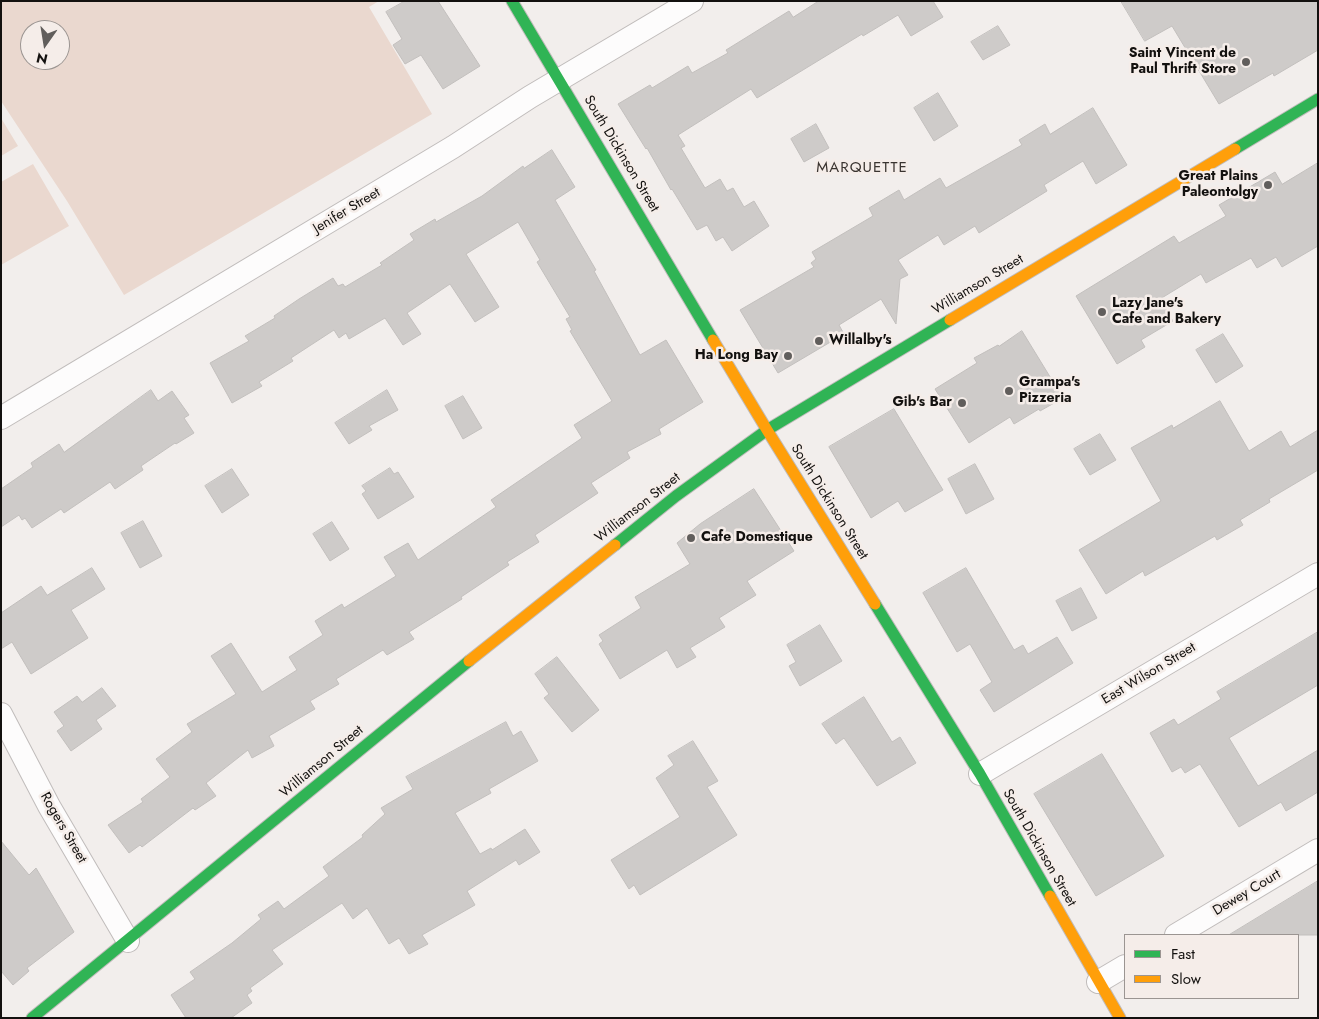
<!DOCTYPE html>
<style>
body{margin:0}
#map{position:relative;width:1319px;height:1019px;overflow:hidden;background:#f2eeec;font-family:Jost,sans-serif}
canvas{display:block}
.frame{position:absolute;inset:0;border:2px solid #13110f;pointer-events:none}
.legend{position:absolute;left:1124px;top:934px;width:175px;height:65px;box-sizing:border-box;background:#f5ede9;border:1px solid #9b9592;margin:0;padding:6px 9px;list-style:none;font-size:15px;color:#13110f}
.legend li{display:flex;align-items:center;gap:10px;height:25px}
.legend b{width:25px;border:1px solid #9b9592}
.north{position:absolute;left:20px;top:20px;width:50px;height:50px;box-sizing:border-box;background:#f5ede9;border:1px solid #9b9592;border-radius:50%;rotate:193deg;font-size:14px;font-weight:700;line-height:20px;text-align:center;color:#13110f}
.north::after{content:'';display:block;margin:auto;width:18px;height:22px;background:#615e5c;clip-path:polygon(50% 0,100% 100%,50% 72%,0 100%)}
</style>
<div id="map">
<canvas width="1319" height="1019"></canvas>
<div class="frame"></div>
<ul class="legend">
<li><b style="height:6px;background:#30b455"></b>Fast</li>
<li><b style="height:6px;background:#ff9f0a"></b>Slow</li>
</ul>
<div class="north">N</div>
</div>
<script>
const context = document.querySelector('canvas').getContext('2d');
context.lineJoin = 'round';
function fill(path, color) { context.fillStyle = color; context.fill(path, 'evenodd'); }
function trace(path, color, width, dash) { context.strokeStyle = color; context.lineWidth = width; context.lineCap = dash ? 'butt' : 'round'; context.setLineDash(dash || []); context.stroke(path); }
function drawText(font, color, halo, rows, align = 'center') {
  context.font = font + ' Jost,sans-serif'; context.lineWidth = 5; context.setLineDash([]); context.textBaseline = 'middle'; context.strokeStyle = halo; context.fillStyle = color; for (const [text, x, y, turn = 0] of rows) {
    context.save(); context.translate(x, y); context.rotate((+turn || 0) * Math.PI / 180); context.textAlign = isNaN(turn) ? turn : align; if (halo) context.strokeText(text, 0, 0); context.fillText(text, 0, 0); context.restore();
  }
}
fill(new Path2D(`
 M 1,1 L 379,1 L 369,7 L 432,114 L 124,295 L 67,201 L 1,101 ZM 30,30 L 60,30 L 60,60 L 30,60 Z
 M 1,118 L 18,146 L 1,156 Z
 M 33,164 L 69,226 L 1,265 L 1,182 Z`), '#ead8cf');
const building = new Path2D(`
 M 405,1 L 438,1 L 480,66 L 443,89 L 421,55 L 405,64 L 393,45 L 402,39 L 386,12 Z
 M 819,1 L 933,1 L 943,17 L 911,36 L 898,15 L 863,36 L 862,34 L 757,98 L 751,89 L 678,135 L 685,146 L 681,148 L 705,188 L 720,179 L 727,191 L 733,188 L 744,207 L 754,201 L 769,226 L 732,251 L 723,237 L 716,241 L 707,225 L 697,230 L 672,189 L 671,190 L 647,148 L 646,149 L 618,104 L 650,85 L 652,88 L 688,66 L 692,73 L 728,53 L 726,50 L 789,11 L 793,17 Z
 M 1121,1 L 1318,1 L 1318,50 L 1274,76 L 1273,73 L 1219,104 L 1172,26 L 1145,41 Z
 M 998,26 L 1010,45 L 983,60 L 971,42 Z
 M 938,93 L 958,126 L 934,141 L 914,108 Z
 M 1093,108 L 1127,165 L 1096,184 L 1083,161 L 1044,185 L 1047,191 L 979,233 L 975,226 L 944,245 L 938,235 L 898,260 L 908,275 L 900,279 L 896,324 L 881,299 L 839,325 L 844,334 L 778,373 L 740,310 L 814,267 L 811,263 L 816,259 L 812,252 L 873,216 L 869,208 L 899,190 L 904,200 L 940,178 L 946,188 L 1022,145 L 1019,140 L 1045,124 L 1050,134 Z
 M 816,124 L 829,148 L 804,162 L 791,139 Z
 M 552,150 L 575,187 L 555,200 L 596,270 L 594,271 L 640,355 L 666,340 L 703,402 L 659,429 L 661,434 L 627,452 L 630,458 L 591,483 L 598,493 L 535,535 L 539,542 L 507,562 L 509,565 L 461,597 L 462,599 L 409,632 L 414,639 L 387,655 L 383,650 L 336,679 L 339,684 L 310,701 L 315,709 L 269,736 L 274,746 L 252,758 L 248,750 L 206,783 L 216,796 L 195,810 L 193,808 L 142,847 L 140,845 L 129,853 L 108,825 L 143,802 L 141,799 L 170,777 L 156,759 L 192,732 L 187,724 L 236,694 L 211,656 L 231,643 L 262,692 L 297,670 L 289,657 L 323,635 L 315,621 L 342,604 L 344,608 L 396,576 L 384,557 L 408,543 L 418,560 L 496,507 L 491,500 L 582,438 L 574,425 L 612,401 L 570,331 L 572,330 L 566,319 L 570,317 L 537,262 L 540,260 L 518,222 L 466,254 L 499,307 L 475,322 L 450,284 L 407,313 L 421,334 L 403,345 L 385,318 L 349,339 L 346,333 L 339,338 L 334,330 L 291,358 L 293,361 L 259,382 L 262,386 L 232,403 L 210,363 L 249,341 L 245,336 L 275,318 L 274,316 L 299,299 L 333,278 L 338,286 L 343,284 L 345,287 L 382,265 L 380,263 L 414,240 L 410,234 L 435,219 L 436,222 L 482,196 L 523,166 L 524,168 Z
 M 1318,163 L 1318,246 L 1282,267 L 1276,257 L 1257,268 L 1251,258 L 1206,283 L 1201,274 L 1160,299 L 1173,321 L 1141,340 L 1145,347 L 1117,364 L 1076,296 L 1174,236 L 1179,243 L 1226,216 L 1219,205 L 1275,172 L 1282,184 Z
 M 1022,331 L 1063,398 L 1040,411 L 1039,409 L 1014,424 L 1010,417 L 969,443 L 935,389 L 977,363 L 974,358 L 998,345 L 999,346 Z
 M 1223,334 L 1243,366 L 1216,383 L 1196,350 Z
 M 151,390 L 158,401 L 172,391 L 189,415 L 184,418 L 194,433 L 176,444 L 175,443 L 141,466 L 143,470 L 115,489 L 110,482 L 64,513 L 61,509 L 32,528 L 25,518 L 22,520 L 19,515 L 1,527 L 1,489 L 33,467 L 31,463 L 59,444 L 64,452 Z
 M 387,390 L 398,410 L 369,426 L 372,430 L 349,444 L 335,423 Z
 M 463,396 L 482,428 L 463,439 L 445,406 Z
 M 1220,401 L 1249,451 L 1281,431 L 1290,447 L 1318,430 L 1318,470 L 1269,499 L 1270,502 L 1240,520 L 1243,525 L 1217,540 L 1215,536 L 1145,576 L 1143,571 L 1106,594 L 1079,550 L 1161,501 L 1131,448 L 1172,425 L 1173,428 Z
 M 894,409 L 943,490 L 905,512 L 898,501 L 871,518 L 829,447 Z
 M 1100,434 L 1116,460 L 1090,475 L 1074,449 Z
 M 975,464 L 994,499 L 966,514 L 948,479 Z
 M 390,468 L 394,474 L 398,472 L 414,497 L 378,519 L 362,494 L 366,491 L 362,486 Z
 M 232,469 L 249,495 L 222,513 L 205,486 Z
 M 754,489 L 794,551 L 747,581 L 756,595 L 719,618 L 725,627 L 690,648 L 696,657 L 677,668 L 667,650 L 620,679 L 599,644 L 603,641 L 599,635 L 641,608 L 635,597 L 690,564 L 677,543 L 700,524 Z
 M 143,521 L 162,556 L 140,568 L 121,533 Z
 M 332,522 L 349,549 L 330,561 L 313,534 Z
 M 92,568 L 105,589 L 71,610 L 88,638 L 31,674 L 12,642 L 1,649 L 1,613 L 41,586 L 47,595 Z
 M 966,568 L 1014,650 L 1023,645 L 1028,654 L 1057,637 L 1073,663 L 994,712 L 980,690 L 992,682 L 970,644 L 957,652 L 923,593 Z
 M 1081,588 L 1097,618 L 1072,631 L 1056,601 Z
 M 820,625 L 842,661 L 800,686 L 789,666 L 796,662 L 787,645 Z
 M 1318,632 L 1318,685 L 1229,738 L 1258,786 L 1318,750 L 1318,792 L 1286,811 L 1281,802 L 1239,827 L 1200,764 L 1185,773 L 1181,767 L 1172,772 L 1150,733 L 1174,719 L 1178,725 L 1221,699 L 1217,692 Z
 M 557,657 L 599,710 L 572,732 L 544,698 L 549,694 L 535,674 Z
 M 102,688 L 116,706 L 96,720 L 102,729 L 71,751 L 57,731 L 64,726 L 54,712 L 77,696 L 82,702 Z
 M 864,697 L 892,742 L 900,737 L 916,763 L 877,786 L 844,738 L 836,744 L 822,724 Z
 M 506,722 L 513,736 L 521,731 L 538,761 L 489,789 L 491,793 L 455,813 L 480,854 L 491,848 L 492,850 L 525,829 L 540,852 L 519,865 L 516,860 L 467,891 L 475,905 L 422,935 L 428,944 L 409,954 L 399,938 L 389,944 L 367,908 L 353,919 L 342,903 L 272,950 L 283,964 L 250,988 L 252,991 L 247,995 L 252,1003 L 231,1018 L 186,1018 L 171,995 L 195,979 L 190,972 L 232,943 L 261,919 L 258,915 L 278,901 L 284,909 L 329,876 L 323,867 L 363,837 L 362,835 L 385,814 L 381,808 L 413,789 L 406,777 Z
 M 693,741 L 718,781 L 707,787 L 737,835 L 640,895 L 634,885 L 629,889 L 611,860 L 680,817 L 656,778 L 674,765 L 668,756 Z
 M 1102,754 L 1164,856 L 1096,896 L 1034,794 Z
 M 1,841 L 29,875 L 36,868 L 74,932 L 27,968 L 29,971 L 13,985 L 1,971 Z
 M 1318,881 L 1318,935 L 1229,935 Z`);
fill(building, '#cecbc9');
trace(building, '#c2bfbd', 1);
const street = new Path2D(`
 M 1,418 L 453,147 L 530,97 L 692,1
 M 1,714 L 49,806 L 128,941
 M 980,774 L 1318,574
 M 1176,935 L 1318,850
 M 1098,982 L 1125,966`);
const fast = new Path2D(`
 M 512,1 L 713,340
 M 1235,149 L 1318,99
 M 615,545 L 676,496 L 767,430 L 950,320
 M 875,604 L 980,774 L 1050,896
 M 32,1018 L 469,661`);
const slow = new Path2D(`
 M 950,320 L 1235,149
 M 713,340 L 767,430 L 875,604
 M 469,661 L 615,545
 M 1050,896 L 1120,1018`);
trace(street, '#c0bcbb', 24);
trace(fast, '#c0bcbb', 13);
trace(slow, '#c0bcbb', 13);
trace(street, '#fdfcfc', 22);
trace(fast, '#30b455', 11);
trace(slow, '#ff9f0a', 11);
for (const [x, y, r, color] of [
 [1246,62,5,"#615e5c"],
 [1268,185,5,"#615e5c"],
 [1102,312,5,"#615e5c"],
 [819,341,5,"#615e5c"],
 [788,356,5,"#615e5c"],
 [1009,391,5,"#615e5c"],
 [962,403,5,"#615e5c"],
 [691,538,5,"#615e5c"]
]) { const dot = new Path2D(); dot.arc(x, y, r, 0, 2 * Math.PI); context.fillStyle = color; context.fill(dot); trace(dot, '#f5ede9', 2); }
drawText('bold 14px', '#13110f', '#f5ede9', [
 ["Saint Vincent de",1236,54],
 ["Paul Thrift Store",1236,70],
 ["Great Plains",1258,177],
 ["Paleontolgy",1258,193],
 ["Lazy Jane's",1112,304,"left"],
 ["Cafe and Bakery",1112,320,"left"],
 ["Willalby's",829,341,"left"],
 ["Ha Long Bay",778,356],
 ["Grampa's",1019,383,"left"],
 ["Pizzeria",1019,399,"left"],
 ["Gib's Bar",952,403],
 ["Cafe Domestique",701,538,"left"]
], 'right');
drawText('14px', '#13110f', '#f5ede9', [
 ["South Dickinson Street",621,154,59],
 ["Jenifer Street",347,211,-31],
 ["Williamson Street",978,285,-31],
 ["South Dickinson Street",829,502,58],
 ["Williamson Street",638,508,-38],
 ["East Wilson Street",1149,674,-31],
 ["Williamson Street",322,762,-40],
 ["Rogers Street",63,828,60],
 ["South Dickinson Street",1039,848,60],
 ["Dewey Court",1247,893,-31]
]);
context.letterSpacing = '1px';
drawText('15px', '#3a3430', '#f5ede9', [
 ["MARQUETTE",862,168]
]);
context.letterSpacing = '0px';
</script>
